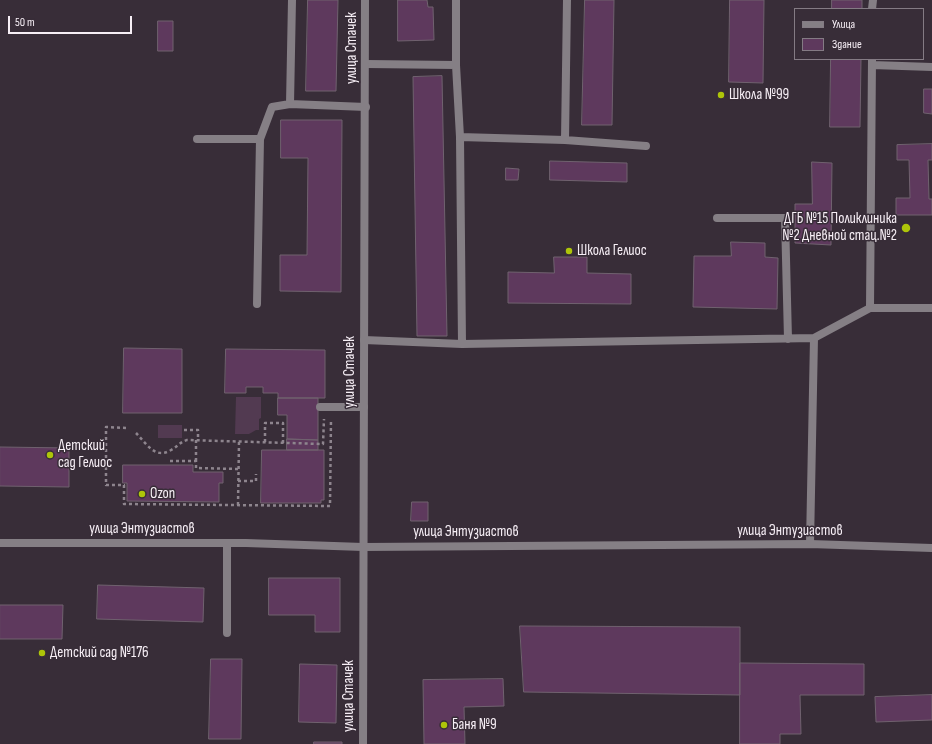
<!DOCTYPE html>
<meta charset="utf-8">
<style>
body{margin:0}
#map{position:relative;width:932px;height:744px;overflow:hidden;background:#382d38;font-family:"Sofia Sans Condensed",sans-serif}
canvas{display:block}
.legend{position:absolute;left:794px;top:8px;width:130px;height:52px;box-sizing:border-box;background:#382d38;border:1px solid #847b84;margin:0;padding:5px 7px;list-style:none;font-size:12px;color:#f7eff6}
.legend li{display:flex;align-items:center;gap:8px;height:20px}
.legend b{width:20px;border:1px solid #847b84}
.scale{position:absolute;left:8px;top:16px;width:124px;height:18px;box-sizing:border-box;border:2px solid #f7eff6;border-top:0;padding-left:5px;font-size:12px;line-height:14px;white-space:nowrap;color:#f7eff6;-webkit-text-stroke:3px #382d38;paint-order:stroke}
</style>
<div id="map">
<canvas width="932" height="744"></canvas>
<ul class="legend">
<li><b style="height:5px;background:#857f85"></b>Улица</li>
<li><b style="height:11px;background:#5e395d"></b>Здание</li>
</ul>
<div class="scale">50 m</div>
</div>
<script>
const context = document.querySelector('canvas').getContext('2d');
context.lineJoin = 'round';
function fill(path, color) { context.fillStyle = color; context.fill(path, 'evenodd'); }
function trace(path, color, width, dash) { context.strokeStyle = color; context.lineWidth = width; context.lineCap = dash ? 'butt' : 'round'; context.setLineDash(dash || []); context.stroke(path); }
function drawText(font, color, halo, rows, align = 'center') {
  context.font = font + ' "Sofia Sans Condensed",sans-serif'; context.lineWidth = 3; context.setLineDash([]); context.textBaseline = 'middle'; context.strokeStyle = halo; context.fillStyle = color; for (const [text, x, y, turn = 0] of rows) {
    context.save(); context.translate(x, y); context.rotate((+turn || 0) * Math.PI / 180); context.textAlign = isNaN(turn) ? turn : align; if (halo) context.strokeText(text, 0, 0); context.fillText(text, 0, 0); context.restore();
  }
}
fill(new Path2D(`
 M 236,397 L 261,397 L 261,418 L 259,419 L 259,430 L 256,430 L 249,434 L 235,434 Z
 M 158,425 L 182,425 L 182,438 L 158,438 Z`), '#523a51');
const building = new Path2D(`
 M 308,0 L 338,0 L 336,91 L 306,91 Z
 M 398,0 L 427,0 L 428,7 L 433,7 L 434,40 L 398,41 Z
 M 585,0 L 614,0 L 612,125 L 582,125 Z
 M 730,0 L 764,0 L 763,83 L 729,82 Z
 M 832,0 L 862,0 L 862,9 L 832,9 Z
 M 158,21 L 173,21 L 173,51 L 158,51 Z
 M 831,59 L 861,59 L 860,127 L 830,127 Z
 M 442,76 L 447,336 L 417,336 L 413,77 Z
 M 924,89 L 932,89 L 932,114 L 924,113 Z
 M 281,120 L 342,120 L 341,292 L 280,291 L 280,255 L 307,255 L 308,158 L 281,158 Z
 M 932,144 L 932,160 L 928,160 L 929,199 L 932,199 L 932,215 L 896,215 L 896,198 L 910,198 L 909,160 L 897,160 L 897,145 Z
 M 550,161 L 627,163 L 627,182 L 550,180 Z
 M 812,162 L 832,163 L 831,245 L 795,243 L 795,204 L 812,204 Z
 M 506,168 L 519,169 L 518,180 L 506,180 Z
 M 731,242 L 765,243 L 765,257 L 778,258 L 777,309 L 693,307 L 694,256 L 731,256 Z
 M 554,257 L 587,257 L 587,273 L 631,274 L 631,304 L 508,303 L 508,272 L 554,273 Z
 M 124,348 L 182,349 L 182,413 L 123,413 Z
 M 226,349 L 325,350 L 325,398 L 278,398 L 278,393 L 263,393 L 263,387 L 246,387 L 246,393 L 225,393 Z
 M 278,398 L 318,398 L 318,440 L 287,439 L 287,415 L 278,415 Z
 M 287,439 L 318,440 L 318,450 L 287,450 Z
 M 0,447 L 69,448 L 69,487 L 0,486 Z
 M 262,450 L 324,450 L 324,500 L 321,500 L 321,503 L 261,503 Z
 M 123,465 L 193,465 L 193,472 L 223,472 L 223,483 L 219,483 L 219,502 L 127,501 L 127,483 L 123,483 Z
 M 412,502 L 428,502 L 428,521 L 411,521 Z
 M 269,578 L 340,578 L 340,632 L 315,632 L 315,615 L 269,615 Z
 M 98,585 L 204,588 L 203,622 L 97,619 Z
 M 0,605 L 63,605 L 62,639 L 0,639 Z
 M 520,626 L 740,627 L 740,695 L 524,692 Z
 M 211,659 L 242,659 L 241,739 L 209,739 Z
 M 740,663 L 864,664 L 864,695 L 800,695 L 801,734 L 780,734 L 780,744 L 740,744 Z
 M 300,664 L 337,665 L 336,723 L 299,722 Z
 M 503,679 L 504,706 L 464,707 L 465,744 L 424,744 L 423,680 Z
 M 932,695 L 932,720 L 876,722 L 875,697 Z
 M 314,742 L 342,742 L 342,744 L 314,744 Z`);
fill(building, '#5e395d');
trace(building, '#70626f', 1);
trace(new Path2D(`
 M 126,428 L 106,427 L 106,485 L 124,485 L 124,504 L 330,506 L 331,419
 M 184,430 L 198,430 L 198,440
 M 136,433 C 146,443 155,460 171,450 C 177,447 180,442 187,440 L 323,444 L 324,419
 M 265,442 L 265,423 L 283,423 L 283,443
 M 170,461 L 196,461 L 196,468 L 238,469
 M 196,461 L 196,440
 M 238,481 L 256,481 L 256,474
 M 238,505 L 239,442`), '#8e858e', 2.5, [3, 3]);
trace(new Path2D(`
 M 456,0 L 456,65 L 460,137 L 462,344
 M 872,9 L 873,0
 M 366,64 L 456,65
 M 872,65 L 932,67
 M 290,104 L 292,0
 M 460,137 L 565,140 L 646,146
 M 197,139 L 260,139
 M 565,140 L 567,0
 M 717,218 L 785,218 L 788,339
 M 257,304 L 260,139 L 272,107 L 290,104 L 366,107
 M 870,308 L 872,59
 M 364,340 L 462,344 L 814,338 L 870,308 L 932,308
 M 320,407 L 364,407
 M 810,544 L 814,338
 M 227,633 L 227,543`), '#857f85', 8);
trace(new Path2D(`
 M 363,744 L 365,0`), '#857f85', 8);
trace(new Path2D(`
 M 0,543 L 246,543 L 363,547 L 810,544 L 932,548`), '#857f85', 8);
for (const [x, y, r, color] of [
 [721,95,4,"#aec509"],
 [906,228,5,"#aec509"],
 [569,251,4,"#aec509"],
 [50,455,4,"#aec509"],
 [142,494,4,"#aec509"],
 [42,653,4,"#aec509"],
 [444,725,4,"#aec509"]
]) { const dot = new Path2D(); dot.arc(x, y, r, 0, 2 * Math.PI); context.fillStyle = color; context.fill(dot); trace(dot, '#382d38', 1.5); }
drawText('15px', '#f7eff6', '#382d38', [
 ["улица Стачек",352,48,-90],
 ["улица Стачек",350,372,-90],
 ["улица Энтузиастов",142,529],
 ["улица Энтузиастов",790,531],
 ["улица Энтузиастов",466,532],
 ["улица Стачек",349,696,-90]
]);
drawText('15px', '#f7eff6', '#382d38', [
 ["Школа №99",729,95],
 ["ДГБ №15 Поликлиника",897,219,"right"],
 ["№2 Дневной стац.№2",897,236,"right"],
 ["Школа Гелиос",577,251],
 ["Детский",58,446],
 ["сад Гелиос",58,463],
 ["Ozon",150,494],
 ["Детский сад №176",50,653],
 ["Баня №9",452,725]
], 'left');
</script>
